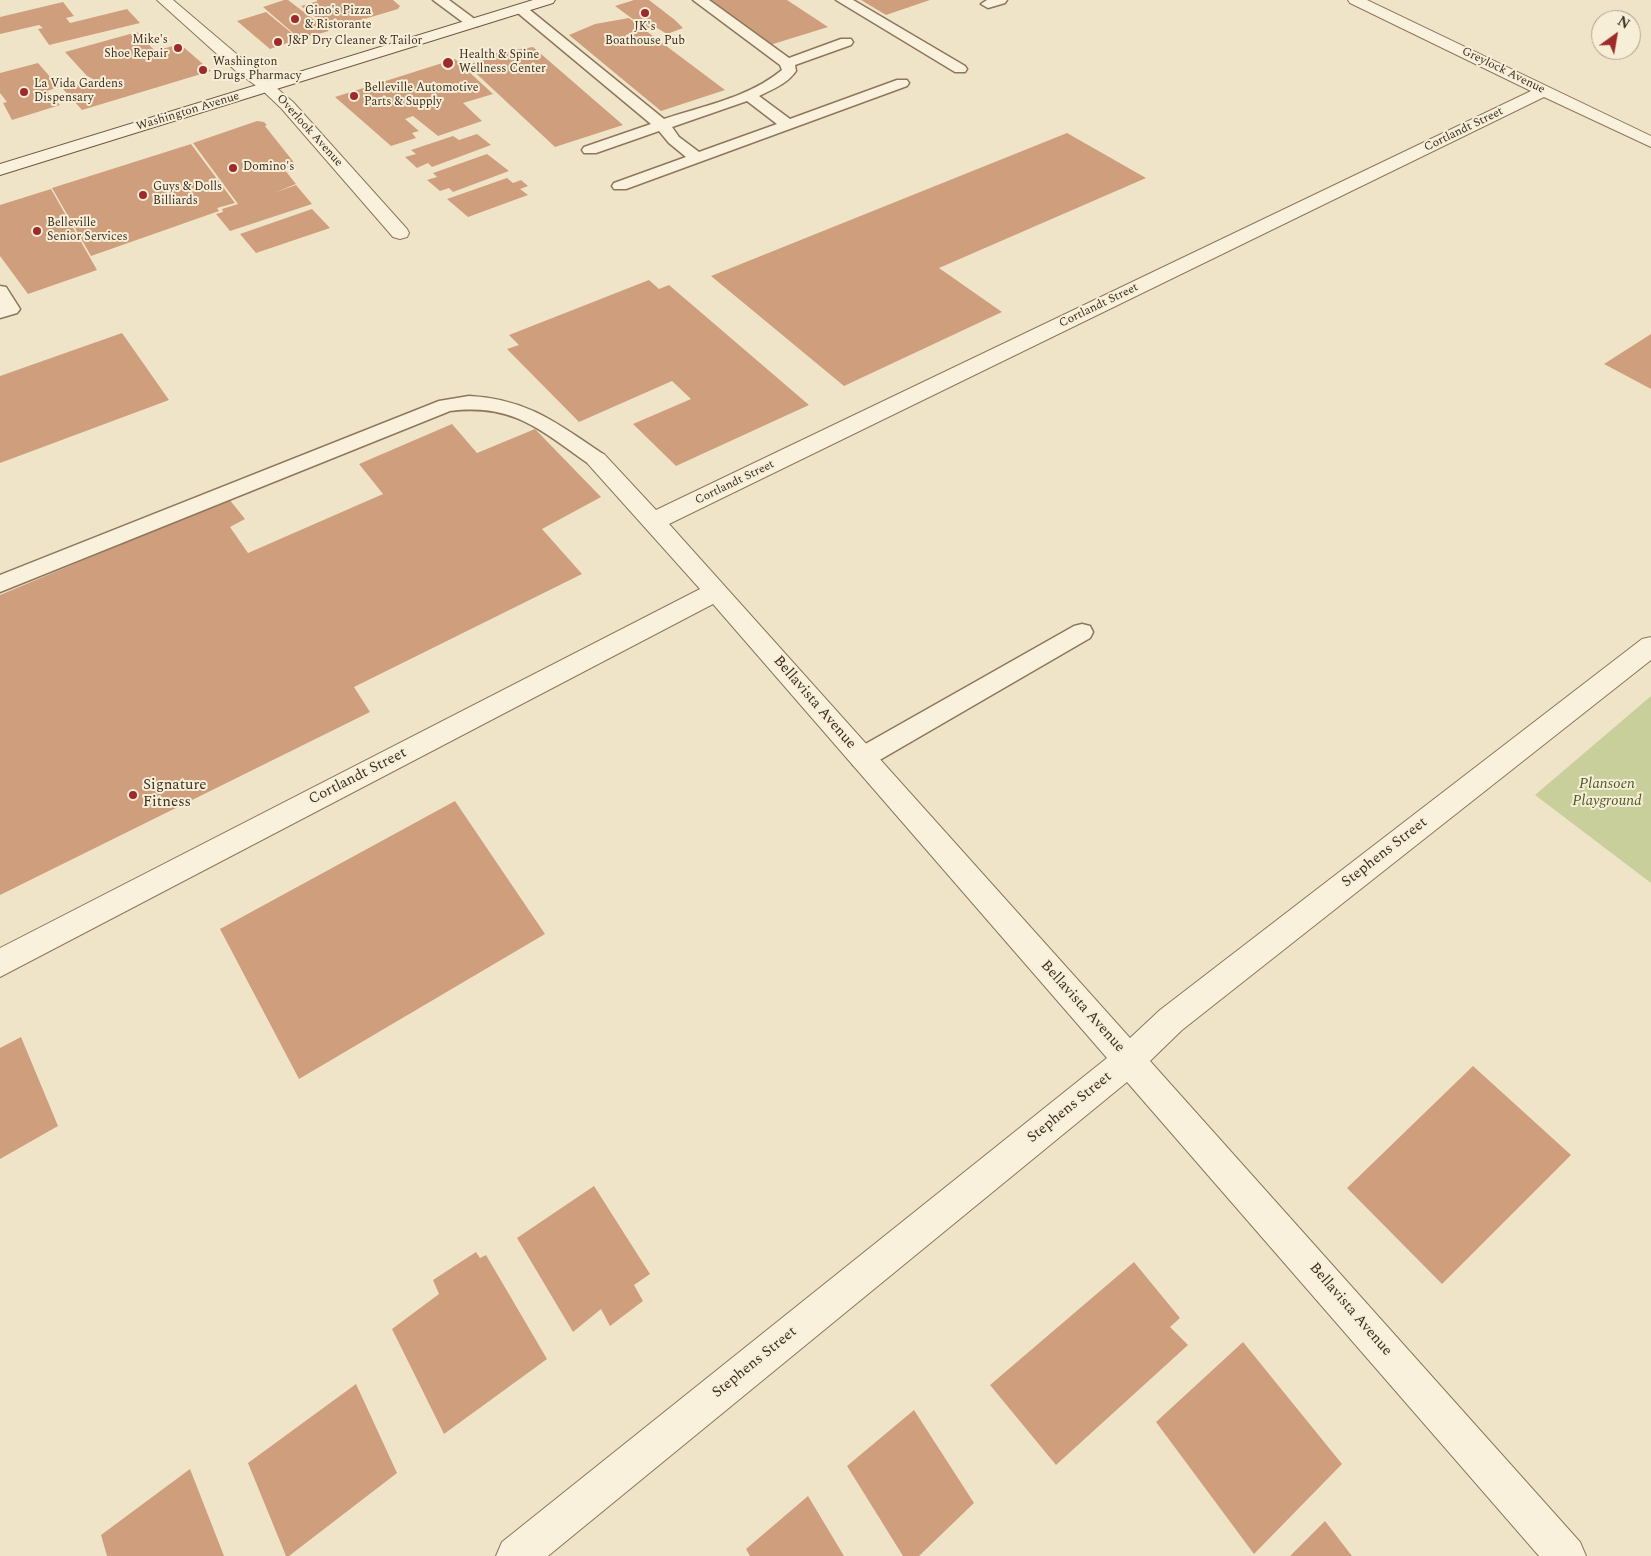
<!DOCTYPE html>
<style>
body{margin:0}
#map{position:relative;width:1651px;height:1556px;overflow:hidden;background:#f0e4c8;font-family:Spectral,serif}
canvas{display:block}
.north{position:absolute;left:1591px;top:10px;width:50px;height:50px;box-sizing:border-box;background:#f7eed8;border:1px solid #ada18e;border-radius:50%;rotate:32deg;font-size:14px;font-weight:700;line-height:20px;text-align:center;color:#3d2e20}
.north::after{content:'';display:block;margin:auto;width:18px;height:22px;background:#9e2a2b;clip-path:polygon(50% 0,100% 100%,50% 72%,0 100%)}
</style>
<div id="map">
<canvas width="1651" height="1556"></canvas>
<div class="north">N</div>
</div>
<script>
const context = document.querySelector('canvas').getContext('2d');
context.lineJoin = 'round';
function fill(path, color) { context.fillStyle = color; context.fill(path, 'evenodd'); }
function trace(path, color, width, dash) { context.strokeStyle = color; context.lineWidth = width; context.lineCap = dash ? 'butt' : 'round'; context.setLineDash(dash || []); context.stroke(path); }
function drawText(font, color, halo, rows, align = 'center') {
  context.font = font + ' Spectral,serif'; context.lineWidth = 4; context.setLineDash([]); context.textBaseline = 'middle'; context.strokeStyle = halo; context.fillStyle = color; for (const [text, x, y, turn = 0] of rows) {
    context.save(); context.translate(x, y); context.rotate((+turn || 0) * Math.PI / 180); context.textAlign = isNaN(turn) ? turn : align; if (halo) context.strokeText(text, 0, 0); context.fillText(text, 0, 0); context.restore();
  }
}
fill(new Path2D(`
 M 1651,696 L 1651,883 L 1535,795 Z`), '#c9cf9b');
fill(new Path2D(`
 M 284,0 L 288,0 L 329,31 L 300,39 L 263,7 Z
 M 316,0 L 393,0 L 400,6 L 398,9 L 331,29 L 301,6 L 318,1 Z
 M 634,0 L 649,0 L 675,20 L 683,28 L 667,34 L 657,28 L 645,28 L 615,6 Z
 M 704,0 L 787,0 L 828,27 L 770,45 Z
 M 861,0 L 930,0 L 886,15 Z
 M 63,2 L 74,16 L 66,18 L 70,23 L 127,9 L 140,23 L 49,45 L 38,29 L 43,28 L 39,25 L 0,34 L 0,17 Z
 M 266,12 L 299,39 L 270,49 L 237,21 Z
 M 629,18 L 725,90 L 661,111 L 569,35 L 595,24 Z
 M 137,32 L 155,51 L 180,44 L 211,71 L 82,110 L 63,89 L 95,80 L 87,76 L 65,52 Z
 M 533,47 L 623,125 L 555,147 L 467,65 L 492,57 L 490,56 L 497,53 Z
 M 455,59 L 493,94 L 463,103 L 482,121 L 438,136 L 413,116 L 405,119 L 419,131 L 412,133 L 416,138 L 391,146 L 335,97 Z
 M 38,63 L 59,87 L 47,91 L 60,105 L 12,120 L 3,103 L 7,102 L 0,93 L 0,73 Z
 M 257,121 L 264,122 L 267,125 L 265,126 L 296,165 L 284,169 L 296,184 L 274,193 L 296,185 L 312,204 L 230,231 L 216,214 L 223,212 L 222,209 L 238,204 L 193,143 Z
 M 1067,133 L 1146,178 L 939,268 L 1002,312 L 844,386 L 711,276 Z
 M 477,134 L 491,145 L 432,167 L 428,163 L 417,168 L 405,157 L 416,154 L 411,150 L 453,136 L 459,140 Z
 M 191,144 L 235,203 L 217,208 L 219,211 L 91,256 L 52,188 Z
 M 487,154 L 509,171 L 453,192 L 449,188 L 440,191 L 427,180 L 437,177 L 433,173 Z
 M 507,178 L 513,183 L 521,180 L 528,186 L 520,189 L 528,195 L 468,217 L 447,199 Z
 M 51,189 L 97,270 L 28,294 L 0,256 L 0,205 Z
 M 312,209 L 330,228 L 256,253 L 240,234 Z
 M 649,280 L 659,289 L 669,285 L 809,405 L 676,466 L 633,424 L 691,399 L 672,381 L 579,422 L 507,349 L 519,345 L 509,335 Z
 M 122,333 L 169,400 L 0,463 L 0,376 Z
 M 1651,334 L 1651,389 L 1604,364 Z
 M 452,424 L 477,453 L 535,429 L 601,497 L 542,529 L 582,574 L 354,687 L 370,712 L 0,895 L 0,595 L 229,499 L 245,519 L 230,527 L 248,553 L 383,494 L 359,464 Z
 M 455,801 L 545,934 L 299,1079 L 220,929 Z
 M 21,1037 L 58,1126 L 0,1159 L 0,1048 Z
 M 1473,1066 L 1571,1155 L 1442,1284 L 1347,1188 Z
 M 594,1186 L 650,1274 L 634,1285 L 643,1301 L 610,1326 L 601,1309 L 573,1332 L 517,1238 Z
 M 476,1252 L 480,1258 L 486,1255 L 547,1359 L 444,1434 L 392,1329 L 439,1294 L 433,1280 Z
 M 1134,1262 L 1180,1318 L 1170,1327 L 1188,1345 L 1056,1465 L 990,1385 Z
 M 1243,1342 L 1342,1464 L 1254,1554 L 1156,1422 Z
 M 356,1384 L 397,1473 L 289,1556 L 286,1556 L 248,1463 Z
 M 914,1410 L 974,1503 L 919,1556 L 903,1556 L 847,1466 Z
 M 190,1469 L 224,1556 L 107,1556 L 101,1535 Z
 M 808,1496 L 844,1556 L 750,1556 L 746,1549 Z
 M 1325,1521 L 1352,1556 L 1290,1556 Z`), '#cf9f7d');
const lane = new Path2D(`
 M 433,0 L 449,0 L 480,23 L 478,26 L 468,26 Z
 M 693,0 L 709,0 L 789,58 L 841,39 L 851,39 L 853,42 L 851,45 L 795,65 L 796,71 C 787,84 773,89 759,96 L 790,119 L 897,80 L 907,80 L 909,83 L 907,86 L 626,189 L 614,189 L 612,186 L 614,183 L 686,157 L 669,143 L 659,131 L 596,153 L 584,153 L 582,150 L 584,147 L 651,124 L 513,9 L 520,5 L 525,6 L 664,119 C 703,106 750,97 782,70 L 780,65 ZM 747,101 L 777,124 L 699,152 L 679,137 L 672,127 Z
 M 836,0 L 853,0 L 965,66 L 967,69 L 965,72 L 955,72 Z
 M 987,0 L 1007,0 L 1005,3 L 988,8 L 981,4 Z
 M 0,286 L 6,287 L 20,309 L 17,313 L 0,318 Z
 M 469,396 C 527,399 557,423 603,454 L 606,459 L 603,464 L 596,466 L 589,464 C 540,430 513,403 450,411 L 0,592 L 0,575 L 439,401 Z
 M 1082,624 L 1090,626 L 1093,632 L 1090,638 L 871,765 L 862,768 L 853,765 L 850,758 L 853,751 L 1074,626 Z`);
const street = new Path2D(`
 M 157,0 L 173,0 L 293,102 L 407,229 L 409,233 L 407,237 L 400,239 L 393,237 L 281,108 L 262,90 L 237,72 Z
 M 1348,0 L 1367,0 L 1651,136 L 1651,147 L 1544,97 L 669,524 L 1130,1038 L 1160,1010 L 1642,639 L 1651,637 L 1651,660 L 1182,1030 L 1150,1061 L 1580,1542 L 1586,1556 L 1539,1556 L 1127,1082 L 548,1556 L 496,1556 L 502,1542 L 1107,1058 L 713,604 L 0,977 L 0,948 L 700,589 L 588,464 L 585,459 L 588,454 L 596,452 L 604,454 L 656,510 L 1531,91 L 1350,3 Z`);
const secondary = new Path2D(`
 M 533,0 L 555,0 L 553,3 L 0,175 L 0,164 Z`);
trace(lane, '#8d765c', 3);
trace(street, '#8d765c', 2);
trace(secondary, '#6f573f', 2);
fill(lane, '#faf1dc');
fill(street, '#faf1dc');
fill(secondary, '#faf1dc');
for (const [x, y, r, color] of [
 [645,13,5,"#9e2a2b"],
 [295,19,5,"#9e2a2b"],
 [278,42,5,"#9e2a2b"],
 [178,48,5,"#9e2a2b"],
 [448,63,6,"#9e2a2b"],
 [203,70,5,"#9e2a2b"],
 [24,92,5,"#9e2a2b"],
 [354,96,5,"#9e2a2b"],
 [233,168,5,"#9e2a2b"],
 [143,195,5,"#9e2a2b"],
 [37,231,5,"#9e2a2b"],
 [133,795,5,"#9e2a2b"]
]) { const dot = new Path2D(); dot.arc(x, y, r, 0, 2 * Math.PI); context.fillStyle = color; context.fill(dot); trace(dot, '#f7eed8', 2); }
drawText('12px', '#3d2e20', '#f7eed8', [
 ["Gino's Pizza",305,12],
 ["& Ristorante",305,26],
 ["JK's",645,28,"center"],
 ["Boathouse Pub",645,42,"center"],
 ["Mike's",168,41,"right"],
 ["Shoe Repair",168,55,"right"],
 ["J&P Dry Cleaner & Tailor",288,42],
 ["Health & Spine",459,56],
 ["Wellness Center",459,70],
 ["Washington",213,63],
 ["Drugs Pharmacy",213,77],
 ["La Vida Gardens",34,85],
 ["Dispensary",34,99],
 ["Belleville Automotive",364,89],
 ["Parts & Supply",364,103],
 ["Domino's",243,168],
 ["Guys & Dolls",153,188],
 ["Billiards",153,202],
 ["Belleville",47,224],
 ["Senior Services",47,238]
], 'left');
drawText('12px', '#3d2e20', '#f7eed8', [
 ["Greylock Avenue",1503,71,26],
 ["Washington Avenue",188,112,-17],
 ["Cortlandt Street",1464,130,-26],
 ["Overlook Avenue",309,131,48],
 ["Cortlandt Street",1099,306,-26],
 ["Cortlandt Street",735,483,-26]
]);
drawText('15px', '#3d2e20', '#f7eed8', [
 ["Bellavista Avenue",814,703,49],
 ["Cortlandt Street",358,777,-27],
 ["Stephens Street",1385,853,-38],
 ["Bellavista Avenue",1082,1007,48],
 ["Stephens Street",1070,1108,-39],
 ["Bellavista Avenue",1350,1310,49],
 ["Stephens Street",755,1363,-39]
]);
drawText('italic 15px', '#4d5a26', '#f7eed8', [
 ["Plansoen",1607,785],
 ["Playground",1607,802]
]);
drawText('15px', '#3d2e20', '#f7eed8', [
 ["Signature",143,786],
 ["Fitness",143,803]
], 'left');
</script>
